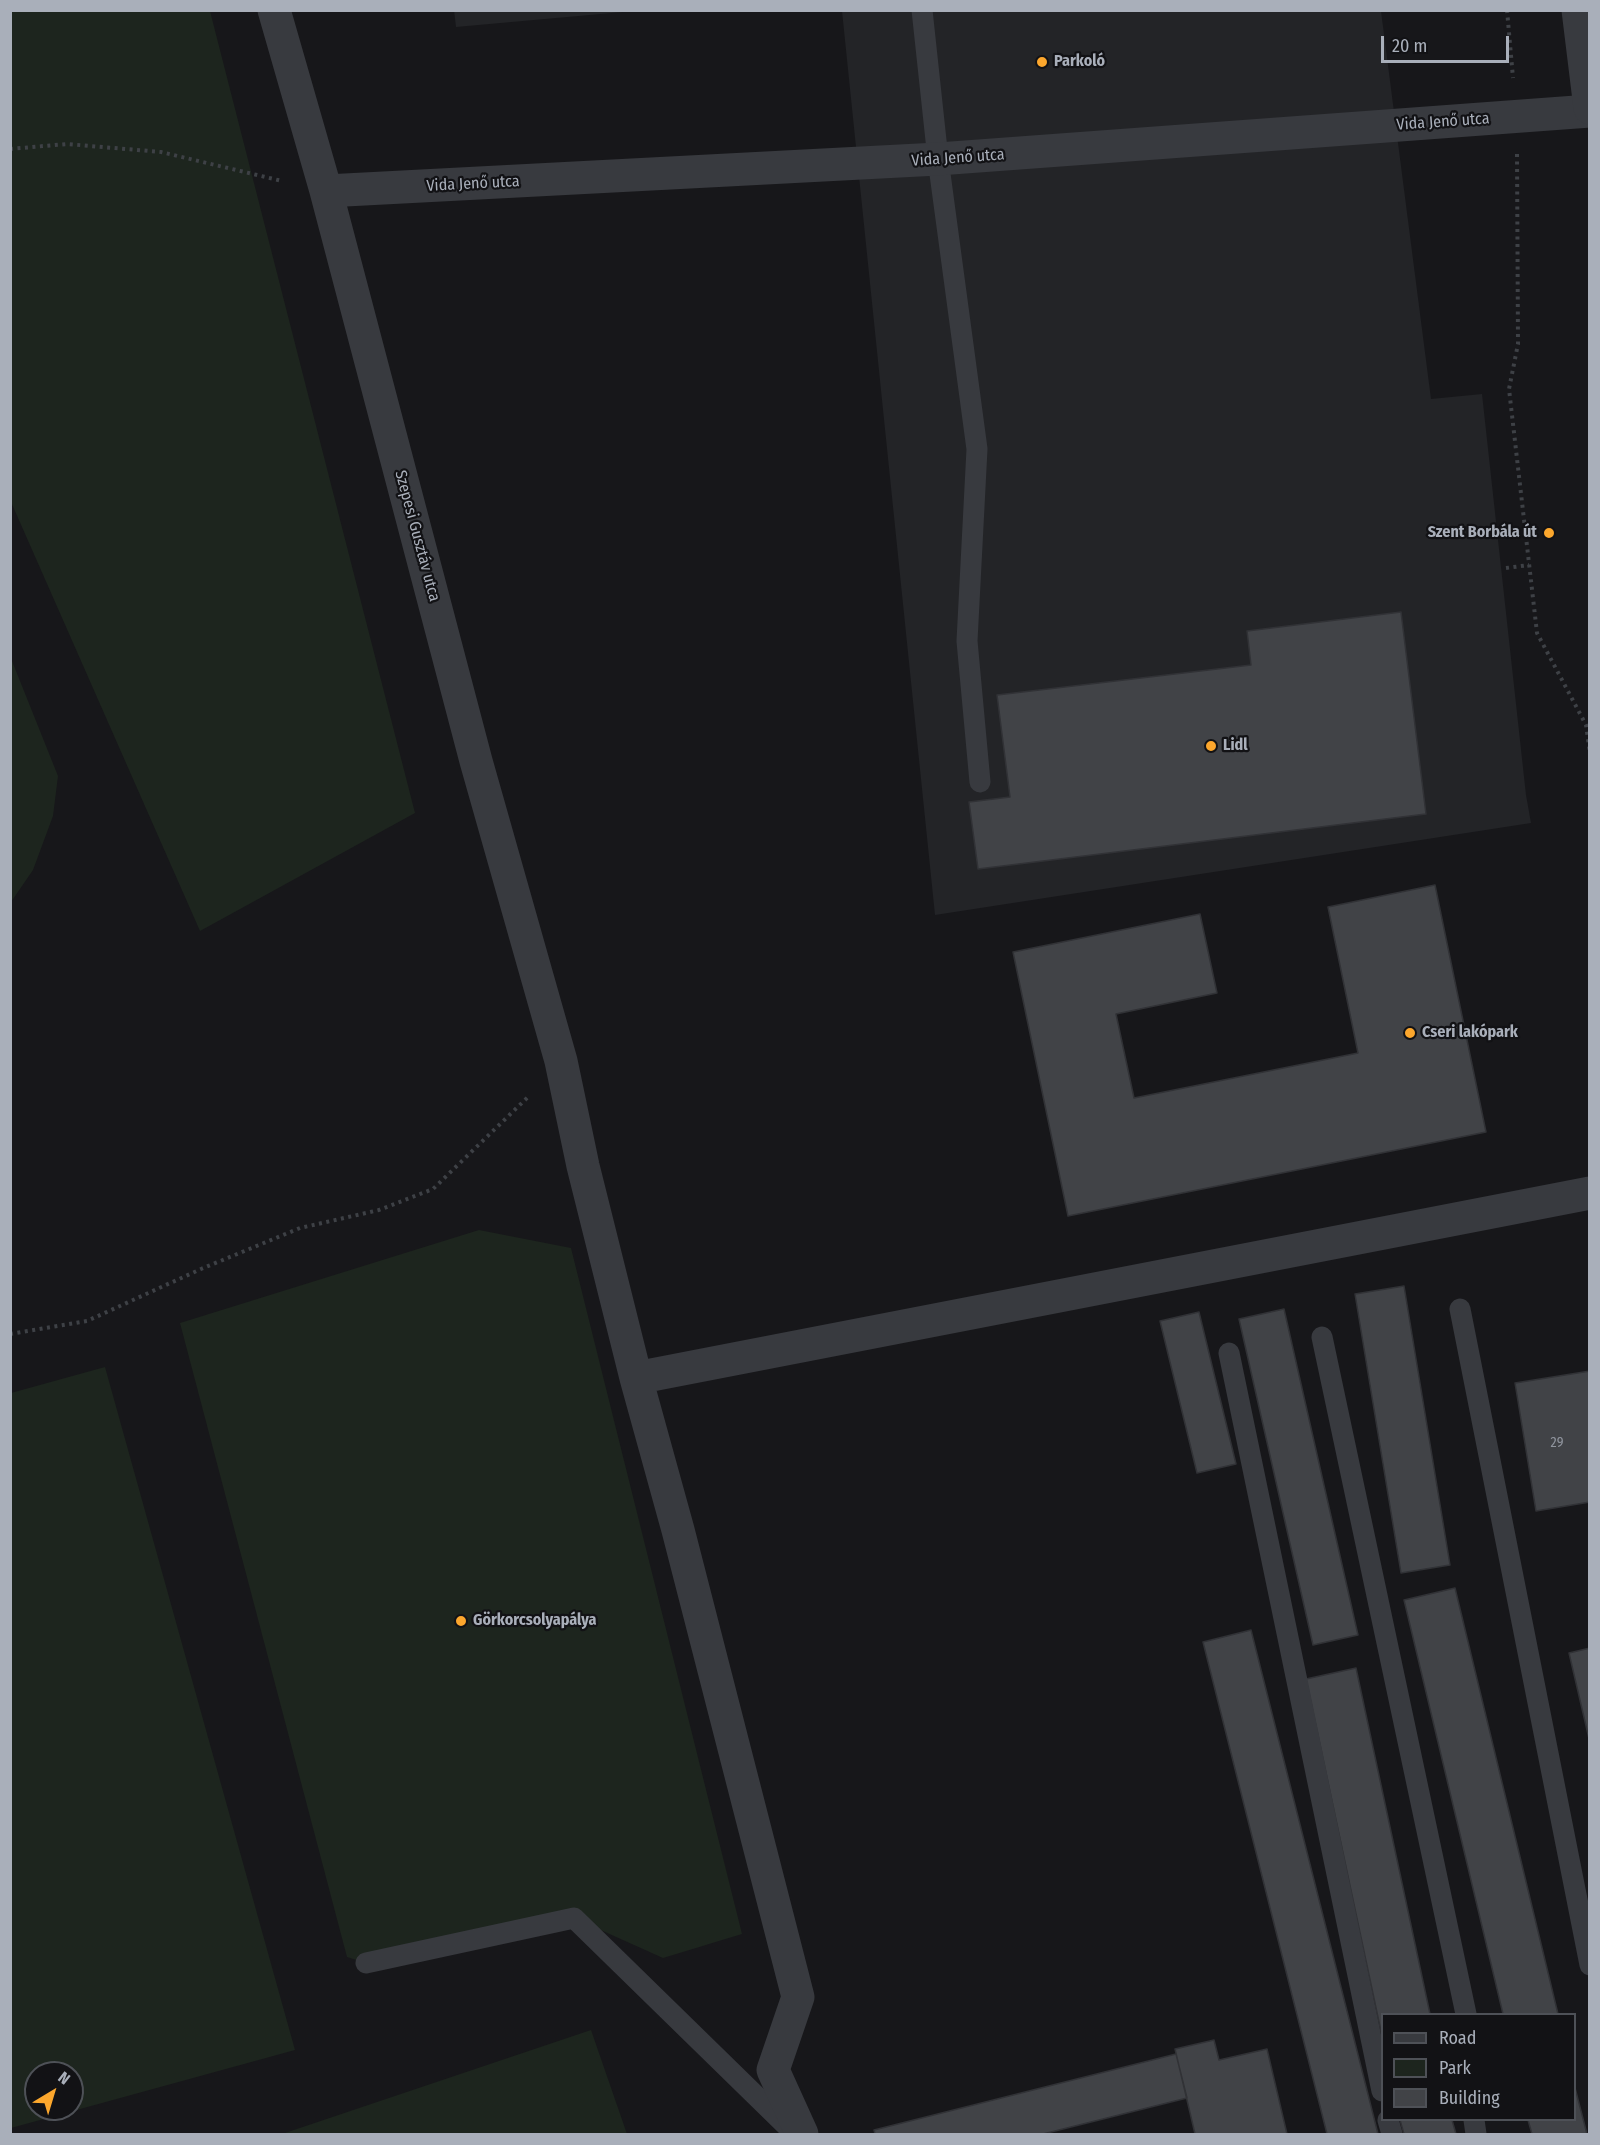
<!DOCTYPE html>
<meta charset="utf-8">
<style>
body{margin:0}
#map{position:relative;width:1600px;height:2145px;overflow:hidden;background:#17171a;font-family:"Fira Sans Condensed",sans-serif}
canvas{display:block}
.frame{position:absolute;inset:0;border:12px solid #a9afba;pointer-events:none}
.legend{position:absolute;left:1381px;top:2013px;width:195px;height:108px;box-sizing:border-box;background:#121215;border:2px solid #4e5157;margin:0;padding:8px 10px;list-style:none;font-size:18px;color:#a9afba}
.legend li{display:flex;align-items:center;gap:12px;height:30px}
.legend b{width:30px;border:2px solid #4e5157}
.north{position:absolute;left:24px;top:2061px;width:60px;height:60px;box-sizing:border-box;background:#121215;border:2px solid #4e5157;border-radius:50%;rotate:38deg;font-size:16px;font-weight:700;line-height:24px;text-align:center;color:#a9afba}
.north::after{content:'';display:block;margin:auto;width:21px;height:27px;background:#fca72d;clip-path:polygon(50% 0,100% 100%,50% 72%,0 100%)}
.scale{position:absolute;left:1381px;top:36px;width:128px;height:27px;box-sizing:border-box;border:3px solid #a9afba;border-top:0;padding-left:8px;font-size:18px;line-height:21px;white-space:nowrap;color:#a9afba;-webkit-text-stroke:4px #121215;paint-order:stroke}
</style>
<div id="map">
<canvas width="1600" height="2145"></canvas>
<div class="frame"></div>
<ul class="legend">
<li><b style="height:8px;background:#383a3f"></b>Road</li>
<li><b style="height:16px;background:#1d251e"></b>Park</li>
<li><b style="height:16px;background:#414347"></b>Building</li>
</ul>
<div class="north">N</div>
<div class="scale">20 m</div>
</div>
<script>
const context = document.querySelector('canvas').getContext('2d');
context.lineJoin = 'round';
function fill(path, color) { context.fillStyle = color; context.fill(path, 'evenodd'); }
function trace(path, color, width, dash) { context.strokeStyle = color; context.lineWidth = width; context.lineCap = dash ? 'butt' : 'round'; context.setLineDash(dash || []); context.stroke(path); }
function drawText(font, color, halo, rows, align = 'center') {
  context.font = font + ' "Fira Sans Condensed",sans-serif'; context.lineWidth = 4.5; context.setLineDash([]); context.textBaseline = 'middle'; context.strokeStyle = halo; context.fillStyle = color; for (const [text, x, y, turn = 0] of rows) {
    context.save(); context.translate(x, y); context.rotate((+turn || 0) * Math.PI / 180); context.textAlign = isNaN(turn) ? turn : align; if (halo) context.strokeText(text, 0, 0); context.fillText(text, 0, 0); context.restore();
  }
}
fill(new Path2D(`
 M 454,10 L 634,10 L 634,11 L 456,27 Z
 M 842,11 L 1381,11 L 1431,399 L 1482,394 L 1526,795 L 1531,823 L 935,915 Z`), '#232427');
fill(new Path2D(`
 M 10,11 L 210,11 L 415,813 L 200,931 L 11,502 Z
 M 10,656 L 58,776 L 53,816 L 33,870 L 11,902 Z
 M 479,1230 L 571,1248 L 742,1934 L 663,1958 L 574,1918 L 366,1963 L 347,1957 L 180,1323 Z
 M 105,1367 L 295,2050 L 11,2128 L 11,1393 ZM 36,2073 L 72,2073 L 72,2109 L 36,2109 Z
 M 591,2030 L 627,2134 L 282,2134 Z`), '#1d251e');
const building = new Path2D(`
 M 1401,612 L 1426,814 L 978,869 L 969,802 L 1010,797 L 997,695 L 1251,665 L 1247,631 Z
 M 1435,885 L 1486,1132 L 1068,1216 L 1013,952 L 1200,914 L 1217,993 L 1116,1014 L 1134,1098 L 1358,1053 L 1328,907 Z
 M 1404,1286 L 1450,1565 L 1401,1573 L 1355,1294 Z
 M 1284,1309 L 1358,1635 L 1313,1645 L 1239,1319 Z
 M 1199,1312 L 1236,1464 L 1197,1473 L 1160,1321 Z
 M 1590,1371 L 1590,1502 L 1536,1511 L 1515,1383 Z
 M 1455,1588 L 1558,2014 L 1503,2014 L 1404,1600 Z
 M 1251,1630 L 1378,2134 L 1327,2134 L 1203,1642 Z
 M 1590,1648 L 1590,1743 L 1569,1653 Z
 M 1356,1668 L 1430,2014 L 1382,2014 L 1382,2036 L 1306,1679 Z
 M 1214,2040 L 1219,2060 L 1267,2049 L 1287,2134 L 1195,2134 L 1175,2049 Z
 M 1176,2054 L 1187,2098 L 1043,2134 L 875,2134 L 874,2130 Z
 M 1574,2084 L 1587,2134 L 1532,2134 L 1528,2120 L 1574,2120 Z
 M 1400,2120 L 1452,2120 L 1456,2134 L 1404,2134 Z`);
fill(building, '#414347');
trace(building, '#313236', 1.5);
trace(new Path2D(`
 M 1507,10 L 1513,78
 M 10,149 L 67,144 L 161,152 L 282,181
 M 1517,154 L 1518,344 L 1509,389 L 1537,633 L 1586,725 L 1590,753
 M 1506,568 L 1529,565
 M 10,1334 L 87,1321 L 201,1269 L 300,1228 L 379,1210 L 433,1189 L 528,1097`), '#3e4146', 4, [3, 4.5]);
trace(new Path2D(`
 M 922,10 L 938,159 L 977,449 L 967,641 L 980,782
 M 1460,1309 L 1590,1965
 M 1322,1337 L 1466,2014
 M 1229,1353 L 1382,2091
 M 366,1963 L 574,1918 L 795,2134
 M 1388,2120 L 1392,2134
 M 1474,2120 L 1476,2134`), '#383a3f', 21);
trace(new Path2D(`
 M 274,10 L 326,191 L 476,761 L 561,1061 L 583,1166 L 636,1378 L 678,1530 L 798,1997 L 773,2070 L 802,2134
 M 326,191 L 938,159 L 1590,111
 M 636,1378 L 1590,1193`), '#383a3f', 33);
trace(new Path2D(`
 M 1578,10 L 1590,108`), '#383a3f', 33);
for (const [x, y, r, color] of [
 [1042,62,6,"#fca72d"],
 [1549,533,6,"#fca72d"],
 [1211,746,6,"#fca72d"],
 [1410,1033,6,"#fca72d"],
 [461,1621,6,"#fca72d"]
]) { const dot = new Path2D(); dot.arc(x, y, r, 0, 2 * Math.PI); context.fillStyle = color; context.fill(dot); trace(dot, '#121215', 2); }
drawText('14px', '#8f949d', null, [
 ["29",1557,1443]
]);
drawText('bold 16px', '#a9afba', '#121215', [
 ["Parkoló",1054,62],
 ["Szent Borbála út",1537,533,"right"],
 ["Lidl",1223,746],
 ["Cseri lakópark",1422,1033],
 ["Görkorcsolyapálya",473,1621]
], 'left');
drawText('16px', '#a9afba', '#121215', [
 ["Vida Jenő utca",1443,122,-4],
 ["Vida Jenő utca",958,158,-4],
 ["Vida Jenő utca",473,184,-3],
 ["Szepesi Gusztáv utca",417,536,75]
]);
</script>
